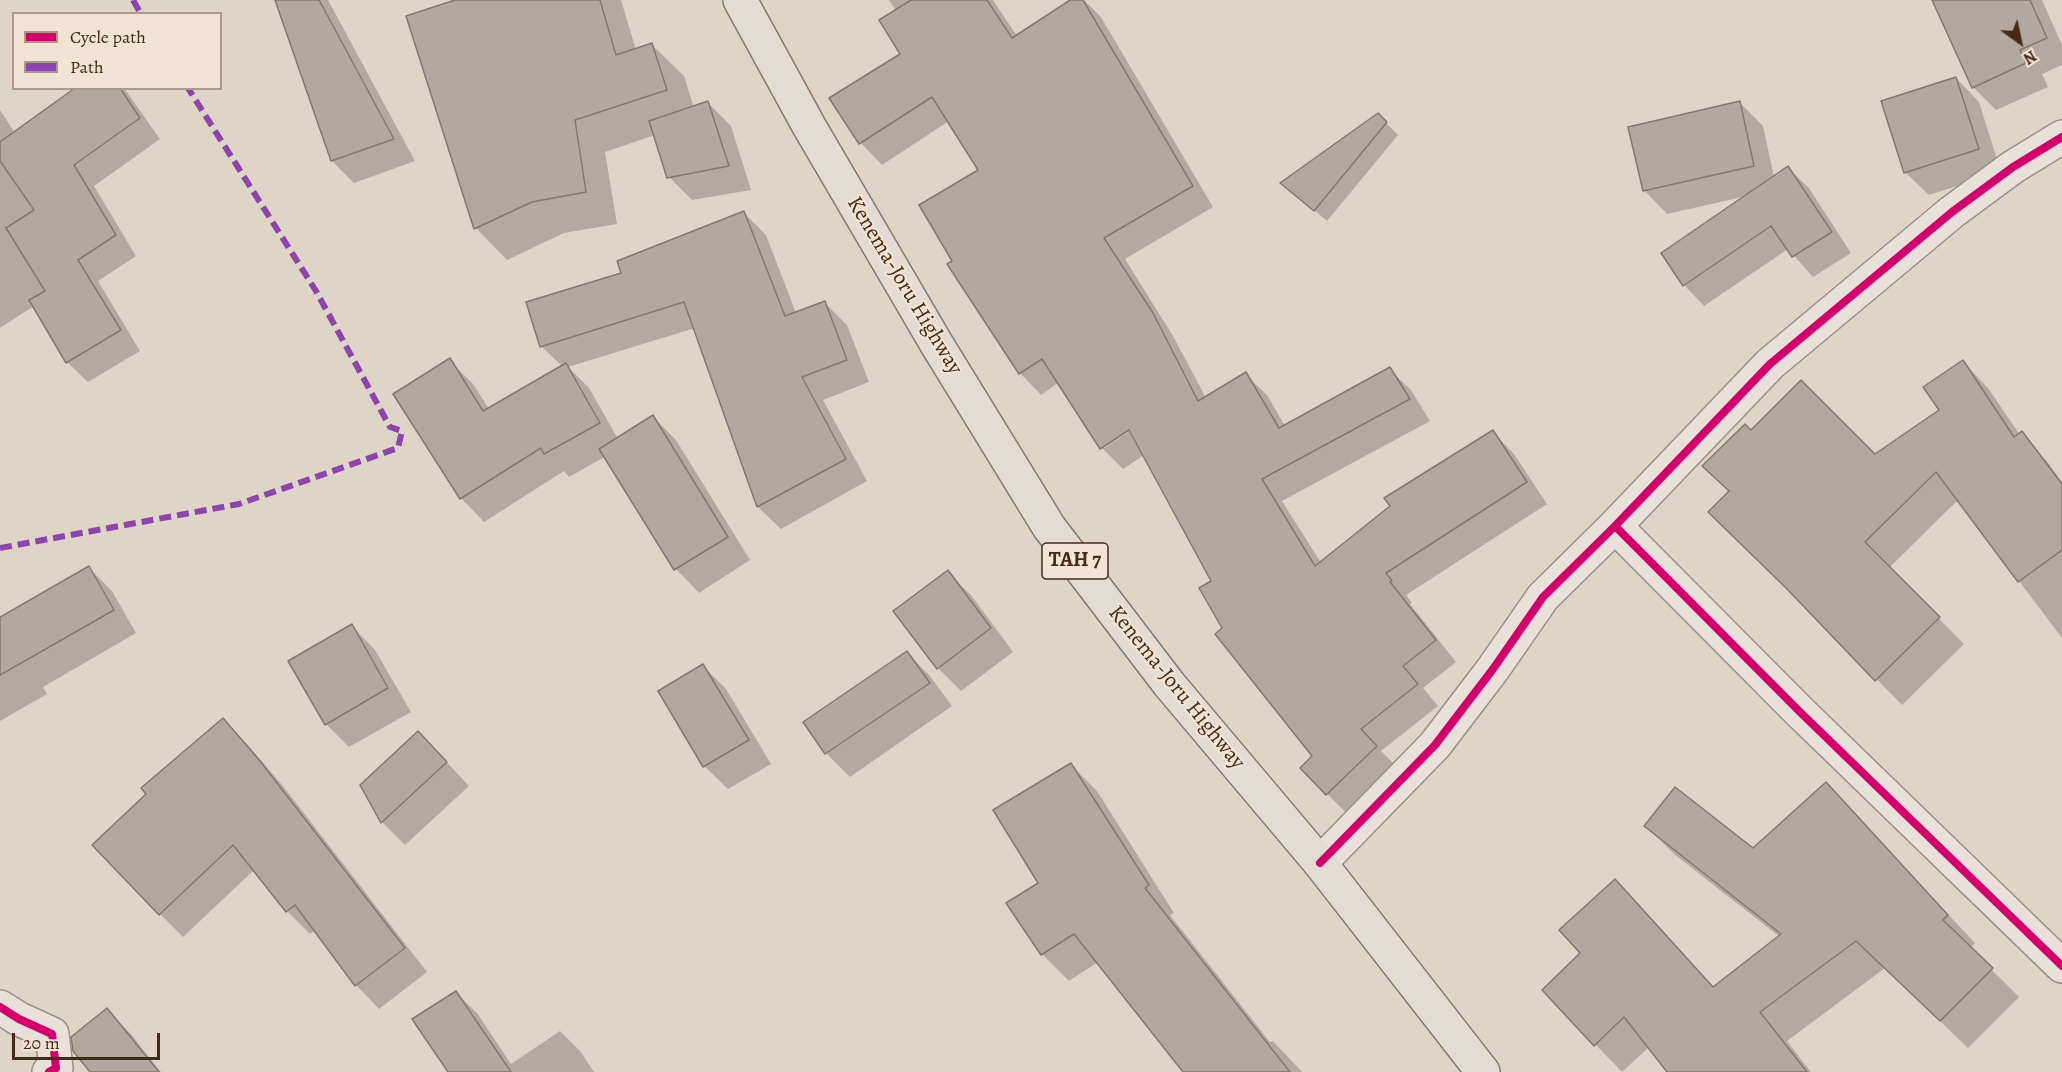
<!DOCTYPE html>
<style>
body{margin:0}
#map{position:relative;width:2062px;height:1072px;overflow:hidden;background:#dfd5c7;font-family:Alegreya,serif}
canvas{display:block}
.legend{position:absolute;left:12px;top:12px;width:210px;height:78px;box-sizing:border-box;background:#f1e4d4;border:2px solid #ac9a88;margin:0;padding:8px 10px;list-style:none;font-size:18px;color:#452a16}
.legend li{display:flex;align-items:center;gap:12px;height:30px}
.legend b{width:30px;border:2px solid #ac9a88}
.north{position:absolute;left:1990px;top:12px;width:60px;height:60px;-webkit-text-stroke:4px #f1e4d4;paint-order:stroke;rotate:147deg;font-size:16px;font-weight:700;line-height:24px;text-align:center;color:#452a16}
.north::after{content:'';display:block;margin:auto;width:21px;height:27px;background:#452a16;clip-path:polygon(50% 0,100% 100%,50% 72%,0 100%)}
.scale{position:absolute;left:12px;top:1033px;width:148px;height:27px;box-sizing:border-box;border:3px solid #452a16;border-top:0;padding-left:8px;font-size:18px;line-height:21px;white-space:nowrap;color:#452a16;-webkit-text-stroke:4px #f1e4d4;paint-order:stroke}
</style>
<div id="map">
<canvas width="2062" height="1072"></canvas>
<ul class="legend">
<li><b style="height:8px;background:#d6006c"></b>Cycle path</li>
<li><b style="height:8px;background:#8e44ad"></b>Path</li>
</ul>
<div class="north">N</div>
<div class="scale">20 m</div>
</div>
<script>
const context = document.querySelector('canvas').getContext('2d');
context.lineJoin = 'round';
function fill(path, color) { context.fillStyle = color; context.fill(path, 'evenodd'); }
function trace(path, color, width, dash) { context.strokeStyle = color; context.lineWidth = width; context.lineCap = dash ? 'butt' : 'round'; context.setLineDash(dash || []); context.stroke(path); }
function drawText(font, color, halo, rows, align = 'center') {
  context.font = font + ' Alegreya,serif'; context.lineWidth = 4.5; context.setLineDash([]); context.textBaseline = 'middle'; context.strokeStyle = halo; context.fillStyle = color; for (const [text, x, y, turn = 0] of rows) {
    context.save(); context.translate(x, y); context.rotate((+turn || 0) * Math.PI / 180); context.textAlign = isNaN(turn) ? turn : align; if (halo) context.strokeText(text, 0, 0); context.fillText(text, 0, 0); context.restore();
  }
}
fill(new Path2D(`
 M 282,0 L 328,0 L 415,161 L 354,183 L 332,161 Z
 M 460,0 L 621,0 L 636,50 L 652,45 L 684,76 L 694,108 L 708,103 L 731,126 L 751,190 L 692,200 L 669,177 L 655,135 L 605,152 L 617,224 L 564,233 L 507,260 L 476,228 L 408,17 Z
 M 889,0 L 993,0 L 1017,36 L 1072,0 L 1084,0 L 1101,17 L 1213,207 L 1125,259 L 1173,336 L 1206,398 L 1245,374 L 1267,395 L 1285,426 L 1389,369 L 1411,390 L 1430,421 L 1282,501 L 1321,563 L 1493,432 L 1514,454 L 1547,504 L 1406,595 L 1412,603 L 1410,604 L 1456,662 L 1423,688 L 1438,706 L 1381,751 L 1398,768 L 1349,816 L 1302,768 L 1314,756 L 1224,629 L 1213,581 L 1144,455 L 1123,469 L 1102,448 L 1058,383 L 1041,395 L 1020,373 L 954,262 L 980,171 L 949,121 L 882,165 L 861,143 L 831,98 L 902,55 L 896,11 ZM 1134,425 L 1136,427 L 1104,448 L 1104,444 Z
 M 1933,0 L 2042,0 L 2062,45 L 2062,65 L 2042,74 L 2048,87 L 1996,110 L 1973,87 Z
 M 1956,78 L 1979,102 L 2001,172 L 1929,195 L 1905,172 Z
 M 77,88 L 124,88 L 160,139 L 94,186 L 136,256 L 98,281 L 140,351 L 88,382 L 67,362 L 34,306 L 0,328 L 0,110 L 15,133 Z
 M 1740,103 L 1763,126 L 1774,177 L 1788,168 L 1809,188 L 1851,253 L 1813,277 L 1788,249 L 1704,306 L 1684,285 L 1747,196 L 1667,214 L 1644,190 Z
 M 1378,115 L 1398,135 L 1327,221 L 1282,183 Z
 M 744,213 L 766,235 L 796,313 L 824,302 L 847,325 L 869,382 L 823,400 L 867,481 L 781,529 L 758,507 L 695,328 L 568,367 L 589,388 L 618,439 L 653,417 L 676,440 L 750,560 L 699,593 L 676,569 L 606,456 L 569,477 L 564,471 L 484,522 L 461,498 L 449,360 L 473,384 L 489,409 L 563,367 L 541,346 L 623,274 Z
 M 1963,362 L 1988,388 L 2020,435 L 2046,460 L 2062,482 L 2062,638 L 1958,500 L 1889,568 L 1964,644 L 1902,705 L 1798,599 L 1730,492 L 1751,432 L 1874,456 L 1941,411 Z
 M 89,568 L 112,591 L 136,633 L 43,687 L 47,694 L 0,721 L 0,615 L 2,618 Z
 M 947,572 L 971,595 L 1013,652 L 961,691 L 938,668 Z
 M 352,626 L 375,650 L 411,712 L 349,747 L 326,724 Z
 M 907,653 L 930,676 L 952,706 L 850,777 L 826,753 L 806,723 Z
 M 703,666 L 726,689 L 771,764 L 728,789 L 704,766 Z
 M 223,720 L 246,743 L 283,786 L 427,972 L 379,1009 L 356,985 L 315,930 L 310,934 L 287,911 L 254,870 L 183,937 L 160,914 L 148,794 Z
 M 441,756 L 469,786 L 405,845 L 382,822 L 361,786 Z
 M 1071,765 L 1097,791 L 1174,913 L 1170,915 L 1270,1042 L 1273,1041 L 1302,1072 L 1186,1072 L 1098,962 L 1069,981 L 1042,954 L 1008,904 L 1040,883 Z
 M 1826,784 L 1975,943 L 1970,948 L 2019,997 L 1968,1048 L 1885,968 L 1787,1041 L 1811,1072 L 1669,1072 L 1649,1047 L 1622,1072 L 1595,1044 L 1615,881 L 1714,988 L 1780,937 L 1674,854 L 1646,826 L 1753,850 Z
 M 456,993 L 477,1013 L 511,1064 L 560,1031 L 580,1051 L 594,1072 L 450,1072 Z
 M 107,1010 L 130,1033 L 161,1072 L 92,1072 Z`), '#0003');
const building = new Path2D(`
 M 275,0 L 319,0 L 394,139 L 331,161 Z
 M 455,0 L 600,0 L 616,55 L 652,43 L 667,90 L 575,120 L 586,192 L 532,202 L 474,229 L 406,16 Z
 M 911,0 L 987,0 L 1012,38 L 1070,0 L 1083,0 L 1193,186 L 1104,238 L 1153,313 L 1198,401 L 1246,372 L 1279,428 L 1390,367 L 1410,399 L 1262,479 L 1315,566 L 1390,506 L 1384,498 L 1493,430 L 1527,482 L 1386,573 L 1392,581 L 1390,582 L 1436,640 L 1403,666 L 1418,684 L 1361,729 L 1377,746 L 1326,795 L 1300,768 L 1312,756 L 1215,634 L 1222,628 L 1199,588 L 1211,581 L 1129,430 L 1100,449 L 1042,359 L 1019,374 L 947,264 L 952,261 L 919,205 L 978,170 L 932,97 L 859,144 L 829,98 L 900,54 L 879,20 Z
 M 1932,0 L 2030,0 L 2047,38 L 2020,50 L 2026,63 L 1972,88 Z
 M 1956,77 L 1979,149 L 1904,173 L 1881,101 Z
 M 75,88 L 120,88 L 140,118 L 74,165 L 116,235 L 78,260 L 121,330 L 66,363 L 29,300 L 45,291 L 6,228 L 34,210 L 0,161 L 0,142 Z
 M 708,101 L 729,166 L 667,178 L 649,121 Z
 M 1740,101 L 1754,166 L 1643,191 L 1628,127 Z
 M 1378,113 L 1387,122 L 1314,211 L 1280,183 Z
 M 1788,166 L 1832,232 L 1792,257 L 1771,226 L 1683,286 L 1661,253 Z
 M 744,211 L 785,316 L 825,301 L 847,360 L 802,377 L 846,459 L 757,507 L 684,302 L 540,347 L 526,302 L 621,273 L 617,261 Z
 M 450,358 L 483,411 L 566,363 L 600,423 L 544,454 L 541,448 L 460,499 L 393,394 Z
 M 1963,360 L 2014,437 L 2022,431 L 2062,484 L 2062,550 L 2018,582 L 1936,472 L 1865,542 L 1940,617 L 1875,681 L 1787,589 L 1708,512 L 1729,491 L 1702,466 L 1745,424 L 1751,430 L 1801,380 L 1875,454 L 1939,410 L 1923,387 Z
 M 653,415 L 728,537 L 674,570 L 599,449 Z
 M 89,566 L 114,610 L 0,675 L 0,617 Z
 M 948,570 L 991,628 L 937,669 L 893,611 Z
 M 352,624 L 388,688 L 325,725 L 288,661 Z
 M 907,651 L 930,683 L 825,754 L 803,722 Z
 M 703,664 L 749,740 L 703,767 L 658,691 Z
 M 223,718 L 260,761 L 405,948 L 355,986 L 295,905 L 286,912 L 233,845 L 159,915 L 92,845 L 146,794 L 141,788 Z
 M 418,731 L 447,762 L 381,823 L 360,785 Z
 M 1071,763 L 1149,885 L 1145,888 L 1290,1072 L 1183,1072 L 1074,934 L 1041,955 L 1006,903 L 1038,883 L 993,810 Z
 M 1826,782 L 1948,915 L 1943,920 L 1993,968 L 1940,1021 L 1856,941 L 1760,1012 L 1807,1072 L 1667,1072 L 1624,1017 L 1594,1046 L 1542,990 L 1580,953 L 1559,930 L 1615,879 L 1713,987 L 1781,934 L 1644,826 L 1675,787 L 1753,848 Z
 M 456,991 L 511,1072 L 448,1072 L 412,1019 Z
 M 107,1008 L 159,1072 L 90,1072 L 73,1051 L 71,1037 Z`);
fill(building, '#b1a89e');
trace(building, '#82786e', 1.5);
const minor = new Path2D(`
 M 1615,526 L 1800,712 L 2062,966
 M 1320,863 L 1435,745 L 1493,669 L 1543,597 L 1615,526 L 1770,364 L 1952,212 L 2013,167 L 2062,137
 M 0,1007 L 19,1019 L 52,1034 L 56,1068 L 49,1072`);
const highway = new Path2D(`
 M 740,0 L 809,126 L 936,343 L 1049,527 L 1169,684 L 1320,863 L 1483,1072`);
trace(minor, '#998f85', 36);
trace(highway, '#82786e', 36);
trace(minor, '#e7e1da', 33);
trace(highway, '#e2dcd4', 33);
trace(new Path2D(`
 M 133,0 L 141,14
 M 0,548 L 239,504 L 398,448 L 402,431 L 390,427 L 316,291 L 188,88`), '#8e44ad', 6, [12, 6]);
trace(new Path2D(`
 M 1615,526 L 1800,712 L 2062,966
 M 1320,863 L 1435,745 L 1493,669 L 1543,597 L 1615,526 L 1770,364 L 1952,212 L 2013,167 L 2062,137
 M 0,1007 L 19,1019 L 52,1034 L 56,1068 L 49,1072`), '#d6006c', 8);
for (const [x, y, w] of [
 [1075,561,66]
]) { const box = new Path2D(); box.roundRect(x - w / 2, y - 18, w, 36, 4.5); context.fillStyle = '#f1e4d4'; context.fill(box); trace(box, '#452a16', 1.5); }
drawText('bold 21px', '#452a16', null, [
 ["TAH 7",1075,561]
]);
drawText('22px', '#452a16', '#f1e4d4', [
 ["Kenema-Joru Highway",904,286,59],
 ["Kenema-Joru Highway",1176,688,51]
]);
</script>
